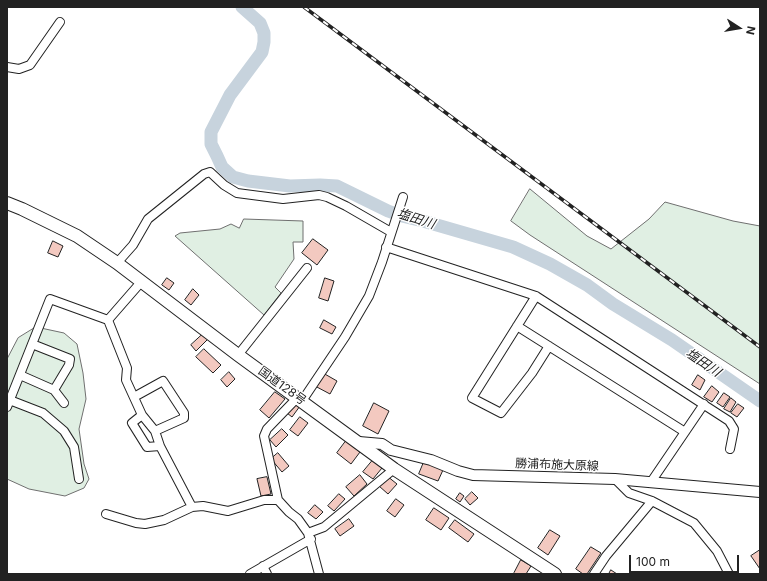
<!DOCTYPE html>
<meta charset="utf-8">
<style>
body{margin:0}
#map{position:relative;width:767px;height:581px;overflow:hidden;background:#fff;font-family:Inter,sans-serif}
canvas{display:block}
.frame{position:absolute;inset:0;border:8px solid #222;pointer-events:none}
.north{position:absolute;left:719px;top:8px;width:40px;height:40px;-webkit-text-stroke:3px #fff;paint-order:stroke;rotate:102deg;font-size:11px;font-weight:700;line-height:16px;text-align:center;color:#222}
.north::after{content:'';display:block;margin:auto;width:14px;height:18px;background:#222;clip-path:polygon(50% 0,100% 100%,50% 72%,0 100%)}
.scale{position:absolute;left:629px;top:555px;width:110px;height:18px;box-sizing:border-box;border:2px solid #222;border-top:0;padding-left:5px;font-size:12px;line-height:14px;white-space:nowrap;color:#222;-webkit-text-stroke:3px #fff;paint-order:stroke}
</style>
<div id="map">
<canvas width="767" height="581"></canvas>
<div class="frame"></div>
<div class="north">N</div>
<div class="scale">100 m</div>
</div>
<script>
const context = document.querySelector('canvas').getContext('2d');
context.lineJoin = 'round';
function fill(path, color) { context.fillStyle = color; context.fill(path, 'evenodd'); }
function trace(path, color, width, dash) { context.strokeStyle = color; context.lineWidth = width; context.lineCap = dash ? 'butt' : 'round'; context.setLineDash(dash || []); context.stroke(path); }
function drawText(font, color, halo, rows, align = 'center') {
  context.font = font + ' Inter,"Noto Sans JP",sans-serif'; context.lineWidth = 3; context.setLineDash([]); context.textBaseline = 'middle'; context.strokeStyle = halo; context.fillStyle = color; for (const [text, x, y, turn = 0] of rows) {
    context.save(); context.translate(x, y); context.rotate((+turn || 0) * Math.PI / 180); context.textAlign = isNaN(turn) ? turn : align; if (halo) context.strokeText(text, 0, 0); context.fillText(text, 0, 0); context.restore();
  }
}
const green = new Path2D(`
 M 530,189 L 587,236 L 611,249 L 649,219 L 665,202 L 733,221 L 760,226 L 760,384 L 530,235 L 511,221 Z
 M 244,219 L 303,221 L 303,242 L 293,242 L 294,259 L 275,287 L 281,293 L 264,315 L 175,236 L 180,233 L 220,229 L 231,224 L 239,228 Z
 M 36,327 L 64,333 L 77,344 L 83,373 L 86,399 L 79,429 L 84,464 L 89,479 L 84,488 L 65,496 L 29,489 L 7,479 L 7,359 L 18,338 Z`);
fill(green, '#e0efe3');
trace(green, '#6f6f6f', 1);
trace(new Path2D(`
 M 242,7 L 260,23 L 264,33 L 264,42 L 262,52 L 230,95 L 211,132 L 211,144 L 217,156 L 222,167 L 233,177 L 248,181 L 290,186 L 320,185 L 337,186 L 388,211 L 402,216 L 423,221 L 513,247 L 550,264 L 587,285 L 613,304 L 672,340 L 760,401`), '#c7d3dd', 13);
const building = new Path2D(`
 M 313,239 L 328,250 L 317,265 L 302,253 Z
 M 53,241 L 63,246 L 58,257 L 48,253 Z
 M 167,278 L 174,283 L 169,290 L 162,285 Z
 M 325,278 L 334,281 L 328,301 L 319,298 Z
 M 193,289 L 199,295 L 191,305 L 185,300 Z
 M 324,320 L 336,327 L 332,334 L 320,328 Z
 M 203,334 L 208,339 L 196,351 L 191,345 Z
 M 204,349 L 221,365 L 213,373 L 196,357 Z
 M 229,372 L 235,379 L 227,387 L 221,380 Z
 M 323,373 L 337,381 L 330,394 L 315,386 Z
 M 698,375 L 705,380 L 700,390 L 692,385 Z
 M 712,386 L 719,392 L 712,402 L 704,397 Z
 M 275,392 L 285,399 L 269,418 L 260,410 Z
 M 724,393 L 730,397 L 723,407 L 717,403 Z
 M 731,398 L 736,402 L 730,412 L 724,409 Z
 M 295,402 L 300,406 L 292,417 L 287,413 Z
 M 374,403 L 389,411 L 378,434 L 363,426 Z
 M 738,404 L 744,408 L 737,417 L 731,413 Z
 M 300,417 L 308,423 L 298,436 L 290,430 Z
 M 282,429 L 288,435 L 276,447 L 270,440 Z
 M 346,441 L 360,452 L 351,464 L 337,453 Z
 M 278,453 L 289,466 L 282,472 L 271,459 Z
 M 373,460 L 382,468 L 373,479 L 363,472 Z
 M 424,462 L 443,470 L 438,481 L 419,474 Z
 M 360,475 L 367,484 L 354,496 L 346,487 Z
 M 387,476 L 397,484 L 388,494 L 379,486 Z
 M 267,477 L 271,494 L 261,496 L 257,479 Z
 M 472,492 L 478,498 L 470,505 L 465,499 Z
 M 460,493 L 464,496 L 460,502 L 456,499 Z
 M 339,494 L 345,499 L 334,511 L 328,506 Z
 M 396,499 L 404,505 L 395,517 L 387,511 Z
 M 315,505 L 323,512 L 316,519 L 308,513 Z
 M 434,508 L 449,518 L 441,530 L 426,520 Z
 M 349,519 L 354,526 L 340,536 L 335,529 Z
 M 455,520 L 474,534 L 468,542 L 449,528 Z
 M 550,530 L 560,536 L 548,555 L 538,548 Z
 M 591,547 L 601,553 L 587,574 L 583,574 L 576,569 Z
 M 760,550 L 760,569 L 751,556 Z
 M 521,560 L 531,566 L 526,574 L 514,574 L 514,573 Z
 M 611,570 L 617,574 L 609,574 Z`);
fill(building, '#f3c9c0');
trace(building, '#222', 1);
const minor = new Path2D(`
 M 7,67 L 19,69 L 30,65 L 60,22
 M 386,247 L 536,296 L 729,421 L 734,429 L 730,449
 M 117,263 L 133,245 L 148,219 L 204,174 L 210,172 L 224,185 L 237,193 L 283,199 L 319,195 L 327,197 L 346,206 L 391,232
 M 142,281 L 108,320 L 127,368 L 126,380 L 142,415 L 132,423 L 147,447 L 160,446 L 192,507
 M 536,296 L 472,398 L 501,413 L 532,373 L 549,346
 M 517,326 L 685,432
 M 32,344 L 70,359 L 69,365 L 54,390
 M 238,355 L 307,268
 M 20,375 L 54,390 L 64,403
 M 134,397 L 163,381 L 184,413 L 184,418 L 155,431
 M 297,398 L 267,429 L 264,436 L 278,500 L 289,512 L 298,519 L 308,533 L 319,574
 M 7,399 L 43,413 L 64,431 L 74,447 L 79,479
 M 302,401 L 345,337 L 369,296 L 382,262 L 403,197
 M 7,407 L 50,299 L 108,320
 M 142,415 L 155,431 L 160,446
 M 615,479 L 629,493 L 652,501 L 694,523 L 717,551 L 729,574
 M 651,482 L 704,404
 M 106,514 L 136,523 L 145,524 L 164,520 L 192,507 L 203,506 L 228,511 L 264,500 L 278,500
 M 308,533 L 324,527 L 394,469
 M 263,566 L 267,574
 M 250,574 L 311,539
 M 594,574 L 606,556 L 652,501`);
const major = new Path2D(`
 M 359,442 L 382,444 L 391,450 L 431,460 L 458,471 L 473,475 L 615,479 L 760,492`);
const highway = new Path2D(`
 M 7,203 L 22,209 L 77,236 L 117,263 L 238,355 L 394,469 L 555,574`);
trace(minor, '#222', 10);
trace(major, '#222', 12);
trace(highway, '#222', 14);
trace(minor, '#fff', 8);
trace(major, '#fff', 10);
trace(highway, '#fff', 12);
const rail = new Path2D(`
 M 304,7 L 760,347`);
trace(rail, '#222', 3.5);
trace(rail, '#fff', 2, [6]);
drawText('12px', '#222', '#fff', [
 ["国道128号",282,386,36],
 ["勝浦布施大原線",557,465,2]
]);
drawText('italic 13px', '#222', '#fff', [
 ["塩田川",416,219,18],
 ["塩田川",703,363,34]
]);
</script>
